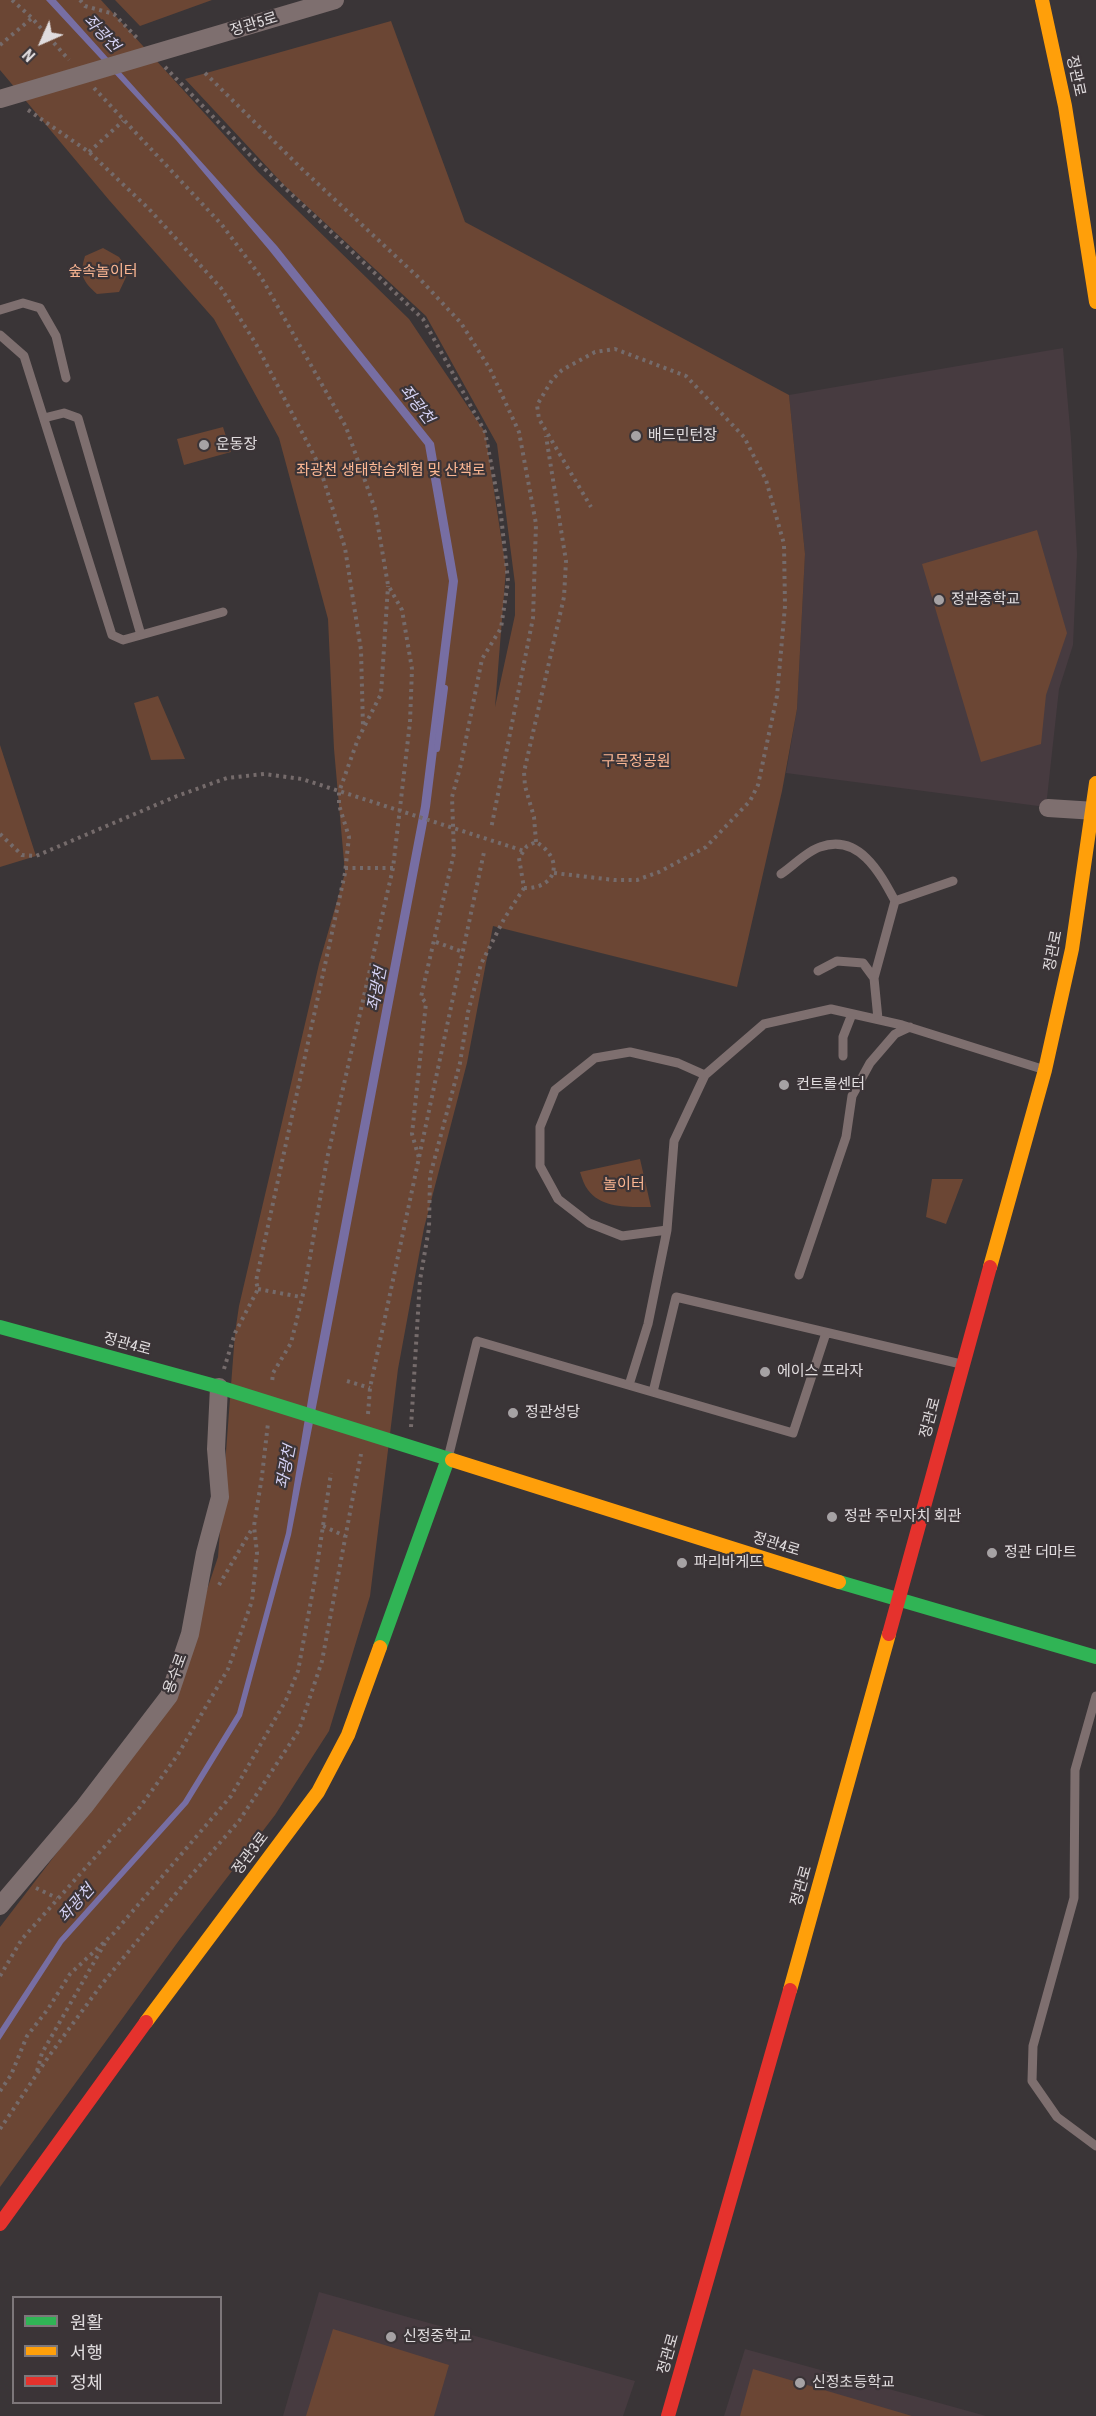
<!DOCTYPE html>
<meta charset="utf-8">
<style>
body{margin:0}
#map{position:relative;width:1096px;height:2416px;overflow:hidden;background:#3a3537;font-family:"Roboto Condensed","Noto Sans KR",sans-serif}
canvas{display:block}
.legend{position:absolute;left:12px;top:2296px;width:210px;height:108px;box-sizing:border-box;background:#3b3437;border:2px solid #7d777a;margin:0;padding:8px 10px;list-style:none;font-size:18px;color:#e0dcde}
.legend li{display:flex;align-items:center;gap:12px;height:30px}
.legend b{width:30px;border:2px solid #7d777a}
.north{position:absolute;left:12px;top:12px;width:60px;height:60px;-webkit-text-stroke:4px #3b3437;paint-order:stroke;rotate:225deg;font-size:16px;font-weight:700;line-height:24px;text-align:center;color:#e0dcde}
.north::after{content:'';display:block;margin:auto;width:21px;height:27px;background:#e0dcde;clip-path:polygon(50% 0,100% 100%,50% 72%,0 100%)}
</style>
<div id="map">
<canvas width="1096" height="2416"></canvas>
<ul class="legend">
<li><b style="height:8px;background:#30b455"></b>원활</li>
<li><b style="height:8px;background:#ff9f0a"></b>서행</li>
<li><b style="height:8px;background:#e5322d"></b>정체</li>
</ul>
<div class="north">N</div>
</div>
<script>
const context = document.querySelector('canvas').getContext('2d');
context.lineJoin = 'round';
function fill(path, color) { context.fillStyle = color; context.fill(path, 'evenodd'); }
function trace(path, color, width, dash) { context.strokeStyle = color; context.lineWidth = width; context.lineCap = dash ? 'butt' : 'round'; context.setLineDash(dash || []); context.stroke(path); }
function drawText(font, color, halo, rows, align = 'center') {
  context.font = font + ' "Roboto Condensed","Noto Sans KR",sans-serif'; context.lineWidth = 4.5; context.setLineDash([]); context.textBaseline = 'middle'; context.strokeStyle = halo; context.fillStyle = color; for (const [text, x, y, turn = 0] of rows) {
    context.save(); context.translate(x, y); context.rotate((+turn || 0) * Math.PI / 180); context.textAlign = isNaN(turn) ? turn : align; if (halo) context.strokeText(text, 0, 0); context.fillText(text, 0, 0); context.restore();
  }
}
fill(new Path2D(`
 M 1063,348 L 1071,439 L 1077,554 L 1073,645 L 1059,689 L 1046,807 L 786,773 L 797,709 L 805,554 L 789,395 Z
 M 319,2292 L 635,2381 L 623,2416 L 283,2416 Z
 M 745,2349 L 986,2416 L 724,2416 Z`), '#473b40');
fill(new Path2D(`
 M 0,0 L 101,0 L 258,172 L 409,319 L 485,432 L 506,569 L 495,707 L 515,615 L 515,584 L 497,444 L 426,316 L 284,185 L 185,79 L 391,21 L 465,222 L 789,395 L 805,554 L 797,709 L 782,791 L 737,987 L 493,926 L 467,1063 L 424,1228 L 398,1369 L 370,1596 L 329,1731 L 275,1815 L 180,1939 L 0,2187 L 0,1927 L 167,1709 L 218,1557 L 235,1333 L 239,1306 L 319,964 L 345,873 L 334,749 L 328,619 L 279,438 L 214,319 L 109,200 L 0,70 Z
 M 115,0 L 212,0 L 140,26 Z
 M 103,248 L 119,257 L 129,271 L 119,292 L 97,294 C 83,281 79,276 85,256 Z
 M 223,427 L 231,452 L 184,465 L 177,439 Z
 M 1037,530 L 1067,633 L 1046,695 L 1041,744 L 981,762 L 922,564 Z
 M 158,696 L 185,759 L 151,760 L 134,703 Z
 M 0,745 L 36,856 L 0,867 Z
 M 640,1159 L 651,1207 C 631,1207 602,1209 588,1190 C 584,1185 582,1178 580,1172 Z
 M 932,1179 L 963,1179 L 946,1224 L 926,1217 Z
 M 333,2329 L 449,2365 L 434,2416 L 306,2416 Z
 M 753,2369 L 912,2416 L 740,2416 Z`), '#6b4634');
fill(new Path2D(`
 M 46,0 L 56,0 L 277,246 L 434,443 L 458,581 L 430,807 L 318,1397 L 291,1535 L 242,1716 L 188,1804 L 63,1943 L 0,2040 L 0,2029 L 59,1939 L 183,1801 L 237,1713 L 286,1533 L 309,1394 L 421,806 L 449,581 L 425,445 L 269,250 L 176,140 Z`), '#776ea3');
trace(new Path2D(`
 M 437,749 L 445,688`), '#776ea3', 6);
trace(new Path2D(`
 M 12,0 L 32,18 L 69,60
 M 80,0 L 85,6 L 114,14 L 139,40
 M 0,45 L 32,18
 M 165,67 L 250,155 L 423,319 L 485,432 L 501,515 L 508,581 L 501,628 L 482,659 L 461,764 L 452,797 L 454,853 L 421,997 L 426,1003 L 412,1134 L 419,1158
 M 205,73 L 302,169 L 418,277 L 461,323 L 490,369 L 519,432 L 536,524 L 533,618 L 491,829
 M 94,88 L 222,225 L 261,277 L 346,427 L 375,509 L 388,585 L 402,610 L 412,669 L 410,722 L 393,868 L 327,1159 L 305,1286 L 291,1343 L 273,1373 L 272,1383
 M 28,110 L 89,152 L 149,209 L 221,288 L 256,344 L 319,465 L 345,548 L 361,650 L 363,727
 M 89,152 L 123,121
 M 0,834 L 22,855 L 36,856 L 177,796 L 227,778 L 264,774 L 302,779 L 524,851
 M 536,842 L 534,817 L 525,786 L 524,772 L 564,597 L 566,561 L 546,436
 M 345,868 L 393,868
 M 554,873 L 614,880 L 637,880 L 659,872 L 706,847 L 750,801 L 758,785 L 777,696 L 785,606 L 784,544 L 766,480 L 744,437 L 686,376 L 615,349 L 595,352 L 562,370 L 552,380 L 537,405 L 539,419 L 591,507
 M 436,942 L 463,952
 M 258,1289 L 301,1297
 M 224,1369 L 235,1333 L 258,1289 L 256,1281 L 345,873 L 349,837 L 339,805 L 339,792 L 358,739 L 381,694 L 388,586
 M 347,1381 L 370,1388
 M 368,1414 L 370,1388 L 484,852
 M 411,1427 L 420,1280 L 429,1228 L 430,1176 L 460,1063 L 468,1012 L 481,964 L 504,919 L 524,888 L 519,858 L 527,846 L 536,842 C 564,858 558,889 524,888
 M 323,1526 L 345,1536
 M 219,1585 L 253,1527
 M 36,1888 L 57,1898
 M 0,1976 L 22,1939 L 140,1807 L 177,1756 L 228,1669 L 252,1601 L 257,1553 L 254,1526 L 262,1476 L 268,1423
 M 37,2071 L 42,2053 L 105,1943
 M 0,2091 L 11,2075 L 27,2036 L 48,2009 L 70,1974 L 114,1933 L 231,1796 L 286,1700 L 298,1671 L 315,1579 L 331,1473
 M 0,2129 L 49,2056 L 102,1984 L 187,1880 L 239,1821 L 299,1730 L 322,1661 L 361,1454`), '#756b6b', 4, [3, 4.5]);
trace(new Path2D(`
 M 0,310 L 23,303 L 40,308 L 56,336 L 66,378
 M 0,335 L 24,356 L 112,635 L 123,640 L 141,635 L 78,418 L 64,413 L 44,418
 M 141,635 L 223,612
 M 781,874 C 793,866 807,851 820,847 C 859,833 880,873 895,901
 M 818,971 L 837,961 L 863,963 L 874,978 L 878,1019
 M 874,978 L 895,901 L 953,881
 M 843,1056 L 843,1037 L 852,1014
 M 667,1230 L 622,1236 L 589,1223 L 558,1199 L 540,1166 L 540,1127 L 555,1090 L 595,1058 L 630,1052 L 678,1063 L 705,1075
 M 799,1275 L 846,1137 L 852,1096 L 870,1063 L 895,1034 L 910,1027
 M 629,1385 L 648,1324 L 667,1230 L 674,1141 L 705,1075 L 764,1024 L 831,1009 L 902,1025 L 1042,1069
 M 653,1392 L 676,1297 L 961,1364
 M 448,1458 L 477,1341 L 793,1433 L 826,1333
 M 1096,1696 L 1075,1770 L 1074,1898 L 1033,2046 L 1032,2081 L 1057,2117 L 1096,2146`), '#7e6f6f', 9);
trace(new Path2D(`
 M 0,99 L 335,0
 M 1048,808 L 1096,811
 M 0,1906 L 84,1807 L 169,1696 L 190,1634 L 205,1553 L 220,1497 L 216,1449 L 219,1387`), '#7e6f6f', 18);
trace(new Path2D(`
 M 0,1327 L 219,1387 L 452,1460
 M 839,1582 L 1096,1657
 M 380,1647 L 448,1459`), '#30b455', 14);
trace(new Path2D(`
 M 1042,0 L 1065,106 L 1096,302
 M 990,1267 L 1045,1070 L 1072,949 L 1096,783
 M 452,1460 L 839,1582
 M 790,1990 L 889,1634
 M 146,2022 L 318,1792 L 348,1735 L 380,1647`), '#ff9f0a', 14);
trace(new Path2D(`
 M 889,1634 L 990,1267
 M 0,2224 L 146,2022
 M 668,2416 L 790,1990`), '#e5322d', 14);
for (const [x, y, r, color] of [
 [636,436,6,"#a6a2a4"],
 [204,445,6,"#a6a2a4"],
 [939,600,6,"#a6a2a4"],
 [784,1085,6,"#a6a2a4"],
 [765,1372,6,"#a6a2a4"],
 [513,1413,6,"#a6a2a4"],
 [832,1517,6,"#a6a2a4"],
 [992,1553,6,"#a6a2a4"],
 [682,1563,6,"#a6a2a4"],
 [391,2337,6,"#a6a2a4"],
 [800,2383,6,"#a6a2a4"]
]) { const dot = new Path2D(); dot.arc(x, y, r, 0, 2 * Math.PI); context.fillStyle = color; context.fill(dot); trace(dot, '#3b3437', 2); }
drawText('15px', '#e0dcde', '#3b3437', [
 ["정관5로",254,25,-17],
 ["정관로",1075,76,78],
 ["정관로",1054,951,-79],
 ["정관4로",127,1345,15],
 ["정관로",931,1418,-75],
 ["정관4로",776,1545,17],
 ["용수로",176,1674,-70],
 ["정관3로",251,1854,-53],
 ["정관로",802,1886,-74],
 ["정관로",669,2354,-74]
]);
drawText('15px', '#fcb793', '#3b3437', [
 ["숲속놀이터",103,272],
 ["좌광천 생태학습체험 및 산책로",391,471],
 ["구목정공원",636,762],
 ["놀이터",624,1185]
]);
drawText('15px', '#e0dcde', '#3b3437', [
 ["배드민턴장",648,436],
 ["운동장",216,445],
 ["정관중학교",951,600],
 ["컨트롤센터",796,1085],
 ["에이스 프라자",777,1372],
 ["정관성당",525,1413],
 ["정관 주민자치 회관",844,1517],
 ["정관 더마트",1004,1553],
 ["파리바게뜨",694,1563],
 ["신정중학교",403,2337],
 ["신정초등학교",812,2383]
], 'left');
drawText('italic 16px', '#d5d2f4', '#3b3437', [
 ["좌광천",101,34,47],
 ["좌광천",416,405,52],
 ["좌광천",378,989,-79],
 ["좌광천",287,1467,-79],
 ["좌광천",77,1904,-48]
]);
</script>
